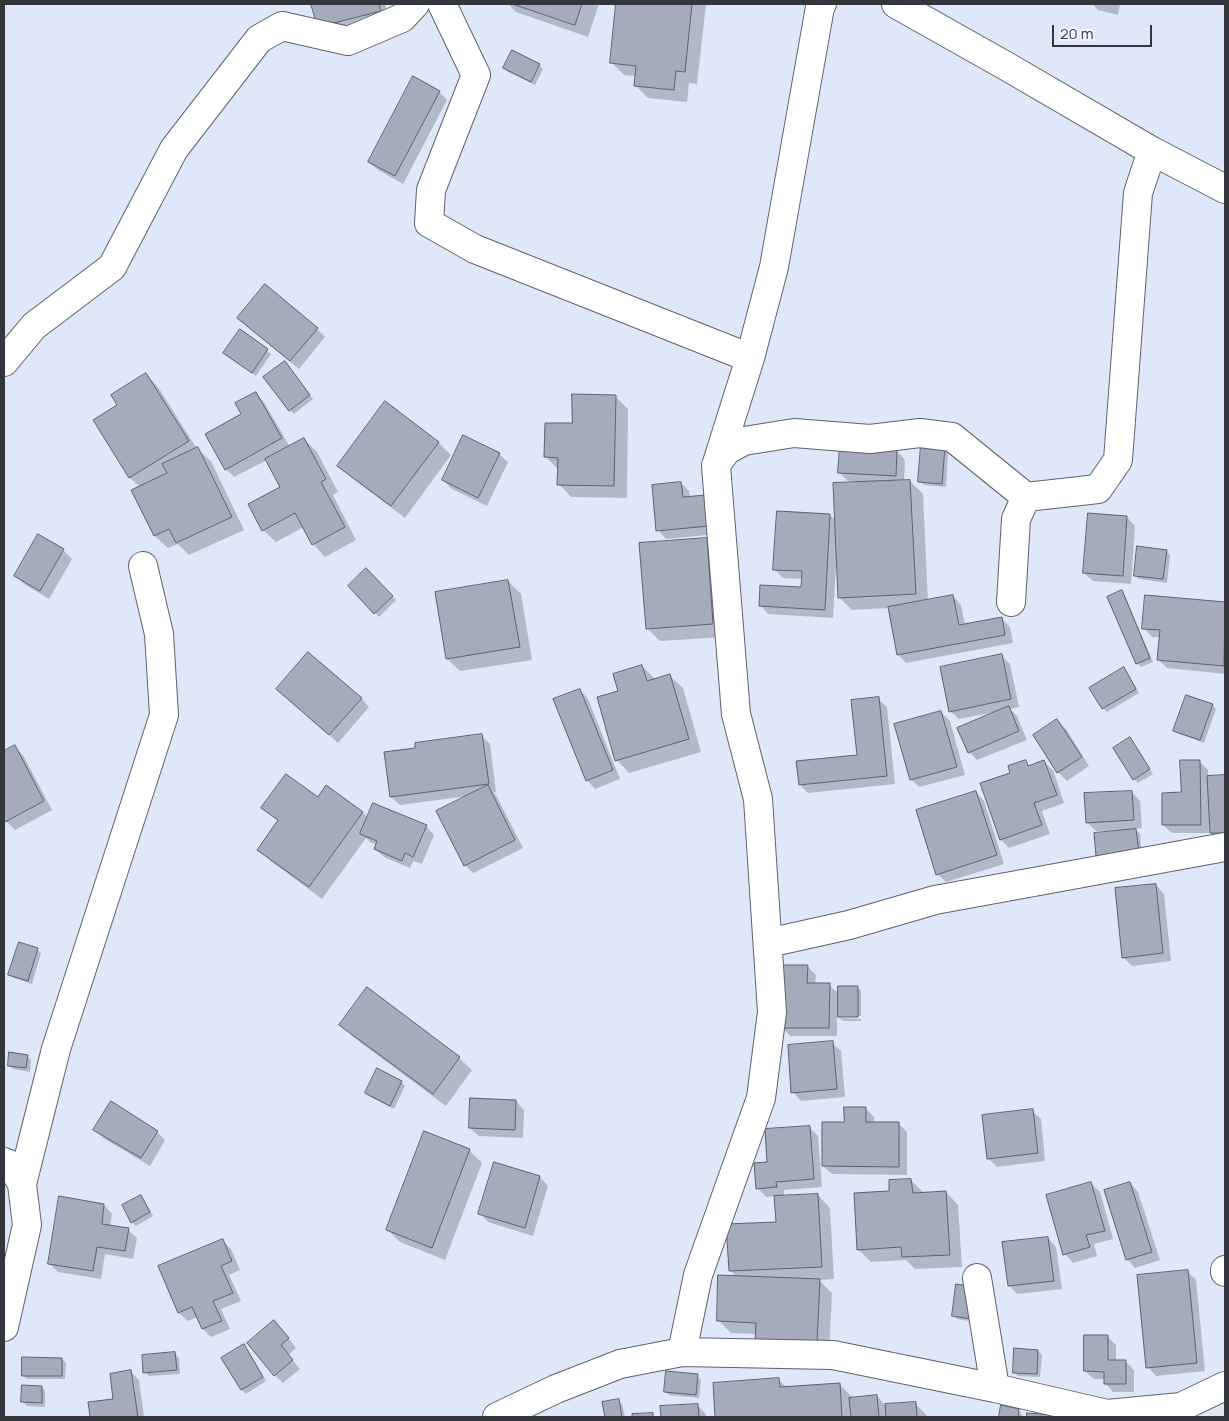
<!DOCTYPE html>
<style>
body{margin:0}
#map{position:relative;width:1229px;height:1421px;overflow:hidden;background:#dfe8f8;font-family:Manrope,sans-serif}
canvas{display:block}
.frame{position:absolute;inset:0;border:5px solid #33363c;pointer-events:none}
.scale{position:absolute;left:1052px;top:25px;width:100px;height:22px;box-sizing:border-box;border:2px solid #33363c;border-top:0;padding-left:6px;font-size:15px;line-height:18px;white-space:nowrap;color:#33363c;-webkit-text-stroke:4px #f0f5ff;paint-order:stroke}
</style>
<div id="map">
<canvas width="1229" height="1421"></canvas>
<div class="frame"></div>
<div class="scale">20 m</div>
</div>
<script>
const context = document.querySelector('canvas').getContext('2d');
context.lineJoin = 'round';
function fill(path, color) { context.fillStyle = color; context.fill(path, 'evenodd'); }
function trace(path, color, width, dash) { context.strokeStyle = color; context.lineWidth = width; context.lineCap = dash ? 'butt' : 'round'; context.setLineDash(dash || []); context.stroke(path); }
fill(new Path2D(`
 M 313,4 L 385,4 L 389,19 L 327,35 L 319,27 Z
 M 508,4 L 599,4 L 588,37 L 516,12 Z
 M 617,4 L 706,4 L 697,84 L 689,83 L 687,102 L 648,98 L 635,85 L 636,76 L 624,75 L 611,62 Z
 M 1092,4 L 1120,4 L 1118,15 L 1098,10 Z
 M 539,65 L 543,69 L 535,85 L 508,72 L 504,68 Z
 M 439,92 L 447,100 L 403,184 L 378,170 L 369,162 Z
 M 247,326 L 317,329 L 325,337 L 299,369 Z
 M 240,331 L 271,354 L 256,376 L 229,357 Z
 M 288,366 L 313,399 L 294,414 L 290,410 Z
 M 146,374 L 158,387 L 197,449 L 211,461 L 244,530 L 189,555 L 178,544 L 168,548 L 155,536 L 133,490 L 140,487 L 130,478 L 95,421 L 119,406 Z
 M 255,393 L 264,402 L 290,447 L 304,439 L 317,452 L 338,492 L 333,495 L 356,540 L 325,557 L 313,544 L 304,527 L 276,542 L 263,530 L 281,488 L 267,460 L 234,477 L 226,469 L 243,414 Z
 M 615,396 L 628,409 L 627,498 L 571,497 L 559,484 L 559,470 L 546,457 Z
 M 385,403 L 439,443 L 451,455 L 405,518 L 352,478 L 339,466 Z
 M 944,448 L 948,452 L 946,487 L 924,485 L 920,481 Z
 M 897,451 L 905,460 L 904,481 L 910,481 L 923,494 L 928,601 L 953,596 L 961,605 L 965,625 L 1001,618 L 1010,627 L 1013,643 L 906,663 L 898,654 L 889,608 L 852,610 L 839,597 L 838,567 L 836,567 L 833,618 L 768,614 L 760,605 L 802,588 L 803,579 L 783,578 L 775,570 L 830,515 L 836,521 L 860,483 L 860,482 L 848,481 L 839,472 Z
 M 499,454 L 508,462 L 487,506 L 452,489 L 443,480 Z
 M 681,483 L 689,491 L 690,497 L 717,534 L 666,539 L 658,530 Z
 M 1089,514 L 1127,517 L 1135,526 L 1131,584 L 1093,581 L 1084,573 Z
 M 39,536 L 63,550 L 72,559 L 49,599 L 24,584 L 16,576 Z
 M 706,539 L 719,552 L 725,637 L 660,641 L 647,628 Z
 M 1166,551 L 1170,555 L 1167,583 L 1139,579 L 1135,575 Z
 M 366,570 L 396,600 L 379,617 L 350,586 Z
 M 508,581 L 521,594 L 532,660 L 460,671 L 447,659 Z
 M 1121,592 L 1125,596 L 1153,662 L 1141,667 L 1137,663 Z
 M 1146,597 L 1225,603 L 1225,674 L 1167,668 L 1159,660 L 1160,637 L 1152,637 L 1144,628 Z
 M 1001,655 L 1010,664 L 1019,707 L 1010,709 L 1017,716 L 1027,740 L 977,760 L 969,752 L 996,712 L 959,719 L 950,711 Z
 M 642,666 L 655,679 L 670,676 L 683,688 L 701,752 L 629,773 L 617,760 Z
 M 1124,669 L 1127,673 L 1139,693 L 1107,712 L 1103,708 Z
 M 277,689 L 361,698 L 369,707 L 338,743 Z
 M 580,690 L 588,699 L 620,779 L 595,789 L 587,780 Z
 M 878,699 L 887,707 L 895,784 L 808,793 L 800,785 L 858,756 Z
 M 1212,705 L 1216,709 L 1204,743 L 1179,734 L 1175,730 Z
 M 941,712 L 950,721 L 965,775 L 919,787 L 911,779 Z
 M 1057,721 L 1066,729 L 1089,766 L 1067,781 L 1058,772 Z
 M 482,736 L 490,744 L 496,792 L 493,793 L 496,795 L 523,848 L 473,873 L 465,865 L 468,796 L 400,805 L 391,797 L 417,749 Z
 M 1129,738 L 1133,742 L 1153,774 L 1138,783 L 1134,779 L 1115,748 Z
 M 14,747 L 23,755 L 52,810 L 15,830 L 6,821 L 4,817 L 4,752 Z
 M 1199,761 L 1208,770 L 1208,777 L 1225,776 L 1225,841 L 1220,841 L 1211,833 L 1211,823 L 1209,824 L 1209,833 L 1172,833 L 1163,825 L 1182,794 Z
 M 1026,762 L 1031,767 L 1044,762 L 1053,770 L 1064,803 L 1042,811 L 1050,834 L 1009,848 L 1001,840 L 1012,774 Z
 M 326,787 L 363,813 L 368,818 L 426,826 L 434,835 L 422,864 L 413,861 L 410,868 L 384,857 L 375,849 L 377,845 L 370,842 L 366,838 L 322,899 L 272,862 L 259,850 L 279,822 L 263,808 L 318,799 Z
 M 976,792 L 984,801 L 1004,864 L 946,882 L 938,874 Z
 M 1132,792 L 1140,801 L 1142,828 L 1135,829 L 1140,834 L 1142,856 L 1102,860 L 1098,856 L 1096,834 L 1117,832 L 1117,830 L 1096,831 L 1087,822 Z
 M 1156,885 L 1164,894 L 1171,961 L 1132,966 L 1123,957 Z
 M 37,949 L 41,953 L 32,984 L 14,978 L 10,974 Z
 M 807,966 L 816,975 L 815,984 L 829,985 L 839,994 L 857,987 L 861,991 L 861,1016 L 841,1016 L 841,1018 L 861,1019 L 861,1021 L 843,1021 L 837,1015 L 837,1036 L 790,1036 L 782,1027 Z
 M 341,1025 L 459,1058 L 472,1070 L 446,1106 L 353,1037 Z
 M 832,1043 L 841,1051 L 845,1097 L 801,1101 L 793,1092 Z
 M 27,1056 L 31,1060 L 30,1072 L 13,1069 L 9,1065 Z
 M 377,1070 L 401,1082 L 405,1086 L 394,1109 L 370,1097 L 366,1093 Z
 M 516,1101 L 524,1110 L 523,1138 L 479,1136 L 470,1128 Z
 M 865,1108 L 874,1117 L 874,1123 L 898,1123 L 907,1132 L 907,1175 L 832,1174 L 823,1166 L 845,1124 Z
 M 1032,1111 L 1041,1119 L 1045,1161 L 997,1167 L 988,1158 Z
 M 809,1127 L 818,1136 L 822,1187 L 784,1190 L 784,1197 L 818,1195 L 830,1208 L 834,1279 L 819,1280 L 832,1293 L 829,1355 L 757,1334 L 731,1333 L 718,1320 L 737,1277 L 730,1270 L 777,1223 L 775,1196 L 766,1197 L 758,1188 L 769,1163 Z
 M 95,1129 L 157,1132 L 165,1140 L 150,1166 L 103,1138 Z
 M 469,1150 L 482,1163 L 445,1260 L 400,1242 L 388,1230 Z
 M 495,1164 L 540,1177 L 548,1186 L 533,1236 L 488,1222 L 480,1213 Z
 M 911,1180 L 924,1193 L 946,1192 L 958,1205 L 962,1267 L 915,1269 L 906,1260 L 871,1262 L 858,1249 L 891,1192 Z
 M 1091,1183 L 1100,1192 L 1113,1239 L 1094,1244 L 1097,1256 L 1073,1263 L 1065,1254 Z
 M 1130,1183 L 1138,1192 L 1160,1260 L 1135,1268 L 1127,1259 Z
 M 140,1196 L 144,1200 L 153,1216 L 136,1226 L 132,1222 Z
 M 104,1205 L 112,1214 L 110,1227 L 128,1230 L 137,1238 L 133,1259 L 105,1254 L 101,1279 L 58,1272 L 49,1263 Z
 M 1048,1238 L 1056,1247 L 1062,1289 L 1017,1294 L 1009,1285 Z
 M 223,1241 L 231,1249 L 240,1270 L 229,1275 L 241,1301 L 221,1309 L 230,1329 L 211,1337 L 203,1329 L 198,1317 L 188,1321 L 179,1313 L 160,1267 Z
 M 1188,1272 L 1196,1280 L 1205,1371 L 1156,1376 L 1148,1367 Z
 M 957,1286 L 976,1322 L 957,1319 L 953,1315 Z
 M 282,1330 L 296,1348 L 288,1355 L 300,1369 L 283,1383 L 275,1375 Z
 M 1107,1336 L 1116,1345 L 1116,1361 L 1126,1362 L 1134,1370 L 1134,1392 L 1113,1392 L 1105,1383 L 1105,1379 L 1094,1379 L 1085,1371 Z
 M 244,1346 L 248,1350 L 266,1381 L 246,1394 L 242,1390 L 223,1359 Z
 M 1038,1351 L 1042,1355 L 1040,1377 L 1018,1376 L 1014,1372 Z
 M 175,1354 L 179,1358 L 180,1374 L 149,1376 L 145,1372 Z
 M 62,1359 L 66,1363 L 65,1379 L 27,1379 L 23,1375 Z
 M 131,1372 L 139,1380 L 144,1417 L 91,1417 L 89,1403 L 115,1400 Z
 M 697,1376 L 701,1380 L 699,1398 L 669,1395 L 665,1391 Z
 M 779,1380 L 787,1388 L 839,1384 L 852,1397 L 852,1399 L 877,1396 L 885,1405 L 915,1403 L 928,1417 L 717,1417 L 714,1384 Z
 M 42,1387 L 45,1391 L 45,1407 L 27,1406 L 23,1402 Z
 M 618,1400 L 622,1404 L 625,1417 L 607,1417 L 604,1403 Z
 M 697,1405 L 706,1414 L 706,1417 L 662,1417 L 661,1408 Z
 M 1002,1407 L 1018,1410 L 1022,1414 L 1022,1417 L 1000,1417 Z`), '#0003');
const building = new Path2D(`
 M 311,4 L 379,4 L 381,11 L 318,27 Z
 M 513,4 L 582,4 L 575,25 Z
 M 616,4 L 692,4 L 685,72 L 676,71 L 674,90 L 634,86 L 636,66 L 610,63 Z
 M 512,50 L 540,64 L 531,82 L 503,68 Z
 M 413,76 L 440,91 L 395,176 L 368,162 Z
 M 265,284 L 318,328 L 290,361 L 237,318 Z
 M 240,329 L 268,349 L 252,373 L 223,353 Z
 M 285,361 L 310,395 L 289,411 L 263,377 Z
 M 146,373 L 189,441 L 129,478 L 93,420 L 117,405 L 111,395 Z
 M 256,392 L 282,438 L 225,470 L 205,434 L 241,414 L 235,403 Z
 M 572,394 L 616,395 L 614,486 L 557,485 L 558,458 L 544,457 L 545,423 L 572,423 Z
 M 385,401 L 439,442 L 391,506 L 337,466 Z
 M 463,435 L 500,453 L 478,498 L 442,480 Z
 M 304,438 L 326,479 L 321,482 L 345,527 L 312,545 L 295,513 L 262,531 L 248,504 L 280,487 L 265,459 Z
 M 921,445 L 945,447 L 942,484 L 918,482 Z
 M 840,446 L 897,450 L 896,476 L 838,473 Z
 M 198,447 L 232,517 L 176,543 L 169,529 L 154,536 L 131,490 L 167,473 L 162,464 Z
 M 910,480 L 916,594 L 838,598 L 833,483 Z
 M 681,482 L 683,497 L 706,495 L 709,526 L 656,531 L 652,485 Z
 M 777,511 L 830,514 L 825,610 L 759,606 L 760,585 L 801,587 L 802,571 L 773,570 Z
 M 1088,513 L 1127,516 L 1123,576 L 1083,573 Z
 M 38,534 L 64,549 L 40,591 L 14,576 Z
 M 707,538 L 713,624 L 646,629 L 639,543 Z
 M 1137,546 L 1167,550 L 1163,579 L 1134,576 Z
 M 366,568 L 393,596 L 374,614 L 348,586 Z
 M 508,580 L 520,647 L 446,659 L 435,592 Z
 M 1122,590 L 1150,658 L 1136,664 L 1107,597 Z
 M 953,595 L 959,625 L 1002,617 L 1005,635 L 897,655 L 888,607 Z
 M 1145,595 L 1225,602 L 1224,666 L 1157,660 L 1160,630 L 1142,629 Z
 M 308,652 L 362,698 L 329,735 L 276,689 Z
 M 1002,654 L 1011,699 L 949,712 L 940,667 Z
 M 642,665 L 647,681 L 670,674 L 689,739 L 615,761 L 597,697 L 618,691 L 613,674 Z
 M 1124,667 L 1136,689 L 1102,709 L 1089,688 Z
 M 580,689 L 613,770 L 586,781 L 553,699 Z
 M 1186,695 L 1213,704 L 1200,740 L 1173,731 Z
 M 879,697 L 887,776 L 799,785 L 796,761 L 857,755 L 851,700 Z
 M 1009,706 L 1019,731 L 968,753 L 957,728 Z
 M 941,711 L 957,767 L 910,780 L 894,724 Z
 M 1057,719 L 1082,757 L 1057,773 L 1033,735 Z
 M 482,734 L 489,784 L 390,797 L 384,752 L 415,748 L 415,743 Z
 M 1130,737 L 1150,769 L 1133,780 L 1113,748 Z
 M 15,745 L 44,801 L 5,822 L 4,819 L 4,751 Z
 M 1026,760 L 1028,766 L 1044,760 L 1057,795 L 1034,803 L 1042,825 L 1000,840 L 980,783 L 1010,773 L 1008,766 Z
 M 1180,760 L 1200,760 L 1201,825 L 1162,825 L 1162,793 L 1181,792 Z
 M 286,774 L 318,797 L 326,785 L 363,812 L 309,887 L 257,850 L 278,820 L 261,808 Z
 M 1225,775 L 1225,833 L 1210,833 L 1207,776 Z
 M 488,785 L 515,840 L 464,866 L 436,811 Z
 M 976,791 L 997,855 L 936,875 L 916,810 Z
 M 1132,791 L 1134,820 L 1086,823 L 1084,793 Z
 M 373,803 L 427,825 L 413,857 L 405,853 L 402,861 L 374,849 L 377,841 L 360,834 Z
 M 1136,829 L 1139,852 L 1096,856 L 1094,833 Z
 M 1156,884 L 1163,953 L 1122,958 L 1115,888 Z
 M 19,942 L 38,948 L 28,981 L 8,975 Z
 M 781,965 L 808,965 L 807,983 L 830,983 L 829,1028 L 781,1028 Z
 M 838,986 L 858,986 L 858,1017 L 838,1017 Z
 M 367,987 L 460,1057 L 433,1094 L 339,1025 Z
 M 833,1041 L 837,1089 L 791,1093 L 788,1045 Z
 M 9,1052 L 28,1055 L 26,1068 L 8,1066 Z
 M 377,1068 L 402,1081 L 390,1106 L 365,1093 Z
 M 470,1098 L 516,1100 L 515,1130 L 469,1128 Z
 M 111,1101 L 158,1131 L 141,1158 L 93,1130 Z
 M 844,1107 L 866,1107 L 866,1122 L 899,1122 L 899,1167 L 822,1166 L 822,1122 L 844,1122 Z
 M 1033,1109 L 1038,1153 L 987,1159 L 982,1115 Z
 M 810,1126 L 814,1179 L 776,1182 L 777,1187 L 756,1189 L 754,1163 L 767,1162 L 765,1129 Z
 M 424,1131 L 470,1149 L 432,1248 L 386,1230 Z
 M 494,1162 L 540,1176 L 525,1228 L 478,1214 Z
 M 911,1179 L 913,1193 L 946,1191 L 950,1255 L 902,1257 L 901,1247 L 857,1250 L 854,1193 L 889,1191 L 889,1180 Z
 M 1091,1182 L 1105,1231 L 1086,1235 L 1090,1247 L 1063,1255 L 1046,1195 Z
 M 1130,1182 L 1152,1252 L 1126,1260 L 1104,1190 Z
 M 818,1194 L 822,1267 L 729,1271 L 726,1224 L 776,1222 L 774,1196 Z
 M 141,1195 L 150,1212 L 131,1223 L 122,1205 Z
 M 59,1196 L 104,1204 L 102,1224 L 129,1228 L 125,1251 L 97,1247 L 93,1271 L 48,1264 Z
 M 1048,1237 L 1054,1281 L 1008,1286 L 1002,1242 Z
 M 223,1239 L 232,1261 L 221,1266 L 233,1293 L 213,1301 L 222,1321 L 202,1329 L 192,1307 L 178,1313 L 158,1266 Z
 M 1188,1270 L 1197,1363 L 1146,1368 L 1137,1275 Z
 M 718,1275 L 820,1279 L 817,1343 L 755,1340 L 756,1323 L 717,1321 Z
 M 956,1284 L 977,1287 L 972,1319 L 952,1316 Z
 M 274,1320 L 289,1338 L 281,1345 L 293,1360 L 274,1376 L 247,1343 Z
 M 1084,1335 L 1108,1335 L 1108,1360 L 1126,1360 L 1126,1384 L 1104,1384 L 1104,1372 L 1084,1371 Z
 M 244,1344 L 263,1377 L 241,1390 L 221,1358 Z
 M 1014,1348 L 1038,1350 L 1037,1374 L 1013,1373 Z
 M 175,1352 L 177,1370 L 143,1373 L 142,1355 Z
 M 22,1357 L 62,1358 L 62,1376 L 22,1376 Z
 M 131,1370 L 138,1417 L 90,1417 L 88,1402 L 113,1399 L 110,1374 Z
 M 666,1371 L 698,1374 L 696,1395 L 664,1392 Z
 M 779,1378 L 780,1387 L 840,1383 L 842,1417 L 715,1417 L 713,1383 Z
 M 22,1385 L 42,1386 L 42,1403 L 21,1402 Z
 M 877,1395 L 879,1417 L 851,1417 L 849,1398 Z
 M 619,1399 L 622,1417 L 605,1417 L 602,1402 Z
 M 916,1402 L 917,1417 L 886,1417 L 885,1404 Z
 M 698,1404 L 699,1417 L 661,1417 L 660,1406 Z
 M 1001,1405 L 1019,1409 L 1018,1417 L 999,1417 Z
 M 653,1413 L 653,1417 L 632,1417 L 632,1414 Z
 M 1027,1413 L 1069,1416 L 1069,1417 L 1027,1417 Z`);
fill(building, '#a4acbb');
trace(building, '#5b626f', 1);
const minor = new Path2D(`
 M 442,4 L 476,75 L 431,190 L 429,223 L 475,249 L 750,358
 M 896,4 L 1006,66 L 1152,151 L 1225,189
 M 4,362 L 34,326 L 112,267 L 174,149 L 259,39 L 282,26 L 348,41 L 402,18 L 415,4
 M 716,465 L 727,450 L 744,441 L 794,433 L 870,439 L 920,433 L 952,437 L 1026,497
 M 1011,602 L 1016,519 L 1026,497 L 1098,489 L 1118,460 L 1138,193 L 1152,151
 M 768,943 L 849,925 L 935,900 L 1225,847
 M 4,1162 L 11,1165 L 22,1184 L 27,1225 L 4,1327
 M 22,1184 L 56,1049 L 164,715 L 159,634 L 143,566
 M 1225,1270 L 1225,1272
 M 977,1278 L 995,1388
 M 682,1352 L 698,1275 L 761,1098 L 772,1012 L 758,799 L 736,714 L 716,466 L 750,358 L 774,267 L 820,7 L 822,4
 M 497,1417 L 556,1389 L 620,1364 L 682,1352 L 833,1355 L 995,1388 L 1107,1414 L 1181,1407 L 1225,1386`);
trace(minor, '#5c6371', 30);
trace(minor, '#fff', 28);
</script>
